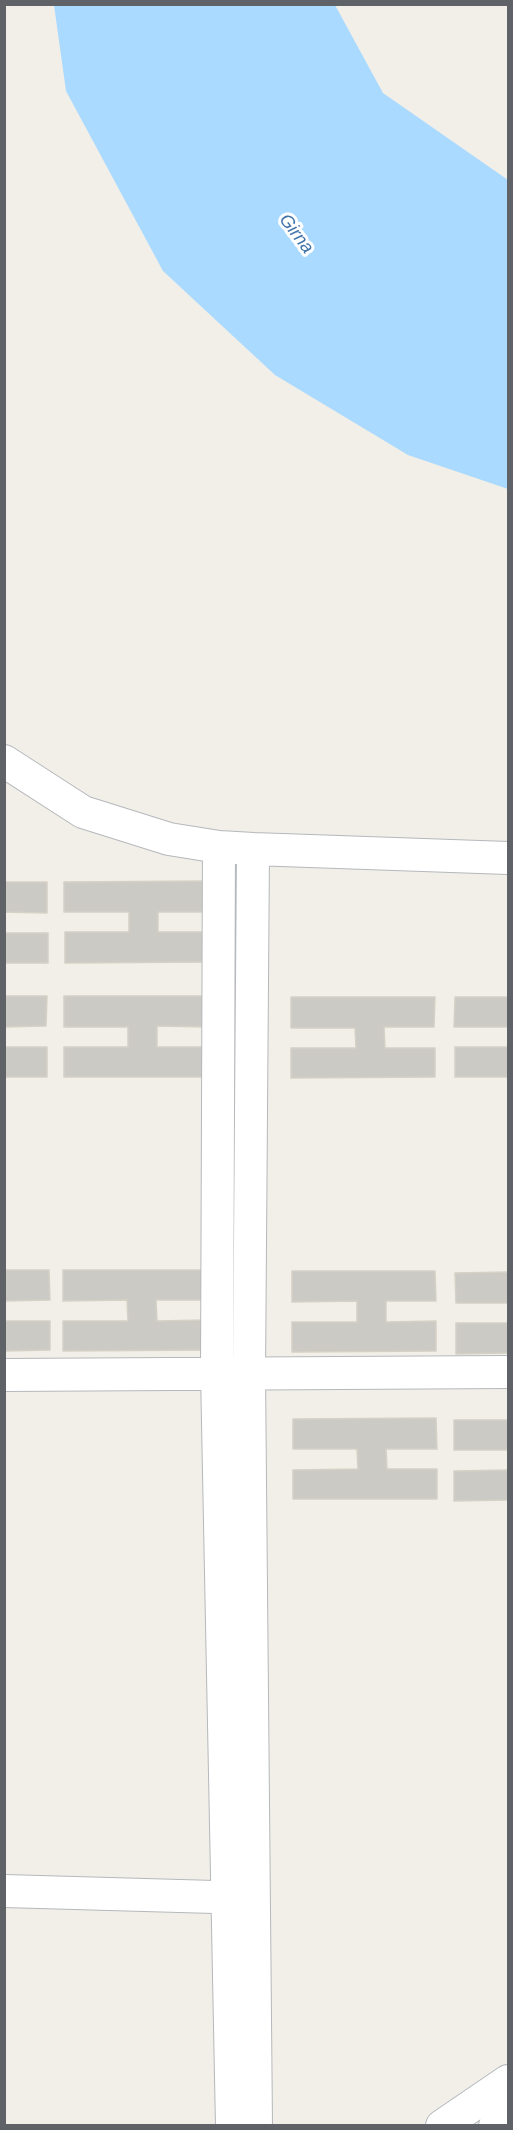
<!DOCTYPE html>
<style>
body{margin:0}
#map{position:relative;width:513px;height:2130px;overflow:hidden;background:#f1efe8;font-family:Helvetica,sans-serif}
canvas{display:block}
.frame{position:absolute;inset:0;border:6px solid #5f6368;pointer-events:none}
</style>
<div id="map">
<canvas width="513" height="2130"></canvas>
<div class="frame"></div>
</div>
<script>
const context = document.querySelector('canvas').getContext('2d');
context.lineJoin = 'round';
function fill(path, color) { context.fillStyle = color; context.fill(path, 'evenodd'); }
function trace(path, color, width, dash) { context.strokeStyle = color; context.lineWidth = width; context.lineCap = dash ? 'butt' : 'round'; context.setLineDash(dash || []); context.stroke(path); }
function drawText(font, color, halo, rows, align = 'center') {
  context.font = font + ' Helvetica,sans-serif'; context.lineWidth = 6; context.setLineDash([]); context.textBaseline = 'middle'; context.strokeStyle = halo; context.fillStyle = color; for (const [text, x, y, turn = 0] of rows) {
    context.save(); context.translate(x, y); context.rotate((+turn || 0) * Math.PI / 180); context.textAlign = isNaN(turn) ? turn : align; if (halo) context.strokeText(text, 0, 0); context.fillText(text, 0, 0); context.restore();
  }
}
fill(new Path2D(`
 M 54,5 L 335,5 L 383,93 L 508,180 L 508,489 L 408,455 L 275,375 L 163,271 L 66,91 Z`), '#aadaff');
const building = new Path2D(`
 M 208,881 L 208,912 L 158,912 L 158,932 L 208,932 L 208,962 L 65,963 L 65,932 L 129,932 L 129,912 L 64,912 L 64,882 Z
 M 4,882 L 47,882 L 47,913 L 4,912 Z
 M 4,933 L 48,933 L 48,963 L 4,963 Z
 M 4,996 L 47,996 L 46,1026 L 4,1027 Z
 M 64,996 L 207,996 L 207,1027 L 157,1026 L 157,1047 L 207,1047 L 207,1077 L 64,1077 L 64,1047 L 128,1047 L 128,1027 L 64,1027 Z
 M 291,997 L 435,997 L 434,1027 L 384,1027 L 385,1048 L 435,1048 L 435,1077 L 291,1078 L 291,1048 L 356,1048 L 355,1028 L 291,1028 Z
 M 455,997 L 508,997 L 508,1027 L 454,1027 Z
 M 4,1047 L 47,1047 L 47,1077 L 4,1077 Z
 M 455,1047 L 508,1047 L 508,1077 L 455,1077 Z
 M 4,1270 L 49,1270 L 50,1300 L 4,1301 Z
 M 63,1270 L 206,1270 L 207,1300 L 156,1300 L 157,1321 L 207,1320 L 207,1350 L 63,1351 L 63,1321 L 128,1321 L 127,1300 L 63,1301 Z
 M 292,1271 L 435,1271 L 436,1301 L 386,1301 L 386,1322 L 436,1321 L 436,1351 L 292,1352 L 292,1322 L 357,1322 L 357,1301 L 292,1302 Z
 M 508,1272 L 508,1303 L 456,1303 L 455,1273 Z
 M 4,1321 L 50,1321 L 50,1350 L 4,1351 Z
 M 456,1323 L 508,1323 L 508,1353 L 456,1354 Z
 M 436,1418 L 437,1449 L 386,1449 L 387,1469 L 437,1469 L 437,1499 L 293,1499 L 293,1470 L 358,1469 L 357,1449 L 293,1449 L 293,1419 Z
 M 454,1420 L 508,1420 L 508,1450 L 454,1450 Z
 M 508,1470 L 508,1500 L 454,1501 L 454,1471 Z`);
fill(building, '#cccac5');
trace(building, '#d6d1c6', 1.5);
const street = new Path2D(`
 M 4,761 L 83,812 L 169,839 L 219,847 L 253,849 L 508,858
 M 219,847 L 217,1372 L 232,2126
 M 253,849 L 249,1374 L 256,2126
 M 4,1375 L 508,1372
 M 4,1891 L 250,1898
 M 442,2126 L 508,2081
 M 495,2126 L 508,2117`);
trace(street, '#b5b8bc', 34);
trace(street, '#fff', 32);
drawText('italic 18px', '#4174aa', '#fff', [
 ["Girna",296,234,53]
]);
</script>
